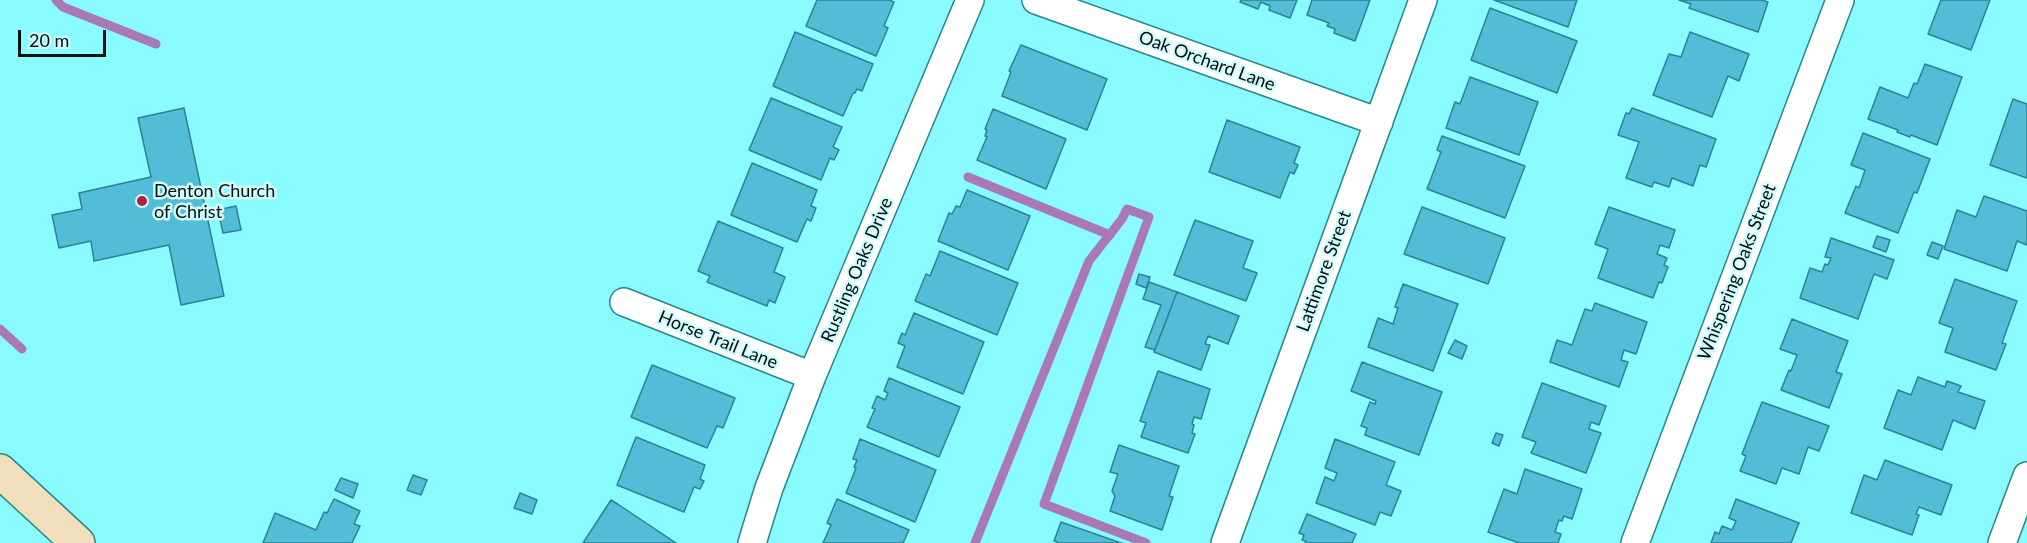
<!DOCTYPE html>
<style>
body{margin:0}
#map{position:relative;width:2027px;height:543px;overflow:hidden;background:#89fafd;font-family:Lato,sans-serif}
canvas{display:block}
.scale{position:absolute;left:18px;top:30px;width:88px;height:27px;box-sizing:border-box;border:3px solid #001010;border-top:0;padding-left:8px;font-size:18px;line-height:21px;white-space:nowrap;color:#001010;-webkit-text-stroke:4px #d3fbfb;paint-order:stroke}
</style>
<div id="map">
<canvas width="2027" height="543"></canvas>
<div class="scale">20 m</div>
</div>
<script>
const context = document.querySelector('canvas').getContext('2d');
context.lineJoin = 'round';
function trace(path, color, width, dash) { context.strokeStyle = color; context.lineWidth = width; context.lineCap = dash ? 'butt' : 'round'; context.setLineDash(dash || []); context.stroke(path); }
function fill(path, color) { context.fillStyle = color; context.fill(path, 'evenodd'); }
function drawText(font, color, halo, rows, align = 'center') {
  context.font = font + ' Lato,sans-serif'; context.lineWidth = 5; context.setLineDash([]); context.textBaseline = 'middle'; context.strokeStyle = halo; context.fillStyle = color; for (const [text, x, y, turn = 0] of rows) {
    context.save(); context.translate(x, y); context.rotate((+turn || 0) * Math.PI / 180); context.textAlign = isNaN(turn) ? turn : align; if (halo) context.strokeText(text, 0, 0); context.fillText(text, 0, 0); context.restore();
  }
}
trace(new Path2D(`
 M 56,0 L 63,7 L 156,44
 M 968,177 L 1110,235
 M 0,329 L 22,349
 M 975,543 L 1089,261 L 1122,219 L 1127,209 L 1149,217 L 1044,504 L 1146,543`), '#a878b9', 9);
const building = new Path2D(`
 M 817,0 L 889,0 L 894,2 L 884,26 L 888,28 L 876,56 L 806,26 Z
 M 1241,0 L 1297,0 L 1290,18 L 1269,10 L 1270,6 L 1261,2 L 1258,9 L 1240,2 Z
 M 1312,0 L 1370,0 L 1355,41 L 1334,33 L 1335,29 L 1327,26 L 1329,23 L 1307,15 Z
 M 1494,0 L 1577,0 L 1568,27 Z
 M 1679,0 L 1762,0 L 1768,2 L 1758,32 L 1689,8 L 1691,4 Z
 M 1941,0 L 1990,0 L 1971,50 L 1928,34 Z
 M 1490,8 L 1577,41 L 1557,93 L 1471,60 Z
 M 795,32 L 873,64 L 862,91 L 857,89 L 855,93 L 853,93 L 843,116 L 773,86 Z
 M 1690,32 L 1749,54 L 1739,81 L 1728,76 L 1712,117 L 1653,95 L 1669,54 L 1681,57 Z
 M 1021,45 L 1107,79 L 1087,130 L 1002,96 L 1011,72 L 1009,71 Z
 M 1925,64 L 1962,77 L 1937,145 L 1911,135 L 1910,137 L 1897,132 L 1898,130 L 1868,119 L 1880,87 L 1908,98 L 1914,83 L 1917,84 Z
 M 1470,77 L 1538,102 L 1519,155 L 1446,128 L 1455,102 L 1460,104 Z
 M 771,98 L 842,127 L 833,147 L 839,150 L 834,160 L 830,158 L 821,180 L 749,150 Z
 M 2013,99 L 2027,104 L 2027,178 L 1990,165 Z
 M 184,108 L 224,296 L 181,305 L 169,245 L 94,261 L 91,241 L 59,248 L 52,215 L 82,209 L 79,193 L 151,177 L 138,118 Z
 M 1632,108 L 1716,139 L 1706,167 L 1700,165 L 1693,186 L 1672,178 L 1669,187 L 1654,182 L 1652,187 L 1626,178 L 1639,142 L 1618,135 L 1626,113 L 1629,114 Z
 M 993,109 L 1066,139 L 1046,189 L 977,160 L 987,137 L 985,136 L 987,130 L 985,129 Z
 M 1227,120 L 1300,147 L 1294,163 L 1298,165 L 1294,174 L 1290,172 L 1280,198 L 1209,172 Z
 M 1863,133 L 1930,159 L 1917,193 L 1914,192 L 1898,233 L 1845,213 L 1856,186 L 1859,188 L 1865,170 L 1851,165 Z
 M 1442,136 L 1525,166 L 1505,218 L 1427,189 L 1441,152 L 1437,150 Z
 M 752,163 L 817,190 L 811,206 L 816,208 L 811,221 L 807,219 L 797,242 L 731,215 Z
 M 967,190 L 1030,216 L 1008,270 L 938,241 L 949,213 L 952,214 L 956,206 L 960,207 Z
 M 1984,196 L 2027,211 L 2027,245 L 2017,241 L 2007,271 L 1944,249 L 1957,210 L 1976,217 Z
 M 236,206 L 241,230 L 223,233 L 218,210 Z
 M 1422,207 L 1505,238 L 1488,284 L 1404,254 Z
 M 1609,207 L 1675,230 L 1669,248 L 1660,245 L 1657,254 L 1667,258 L 1664,265 L 1668,267 L 1662,283 L 1659,282 L 1653,298 L 1598,278 L 1608,249 L 1595,244 Z
 M 1195,220 L 1253,241 L 1243,268 L 1257,273 L 1246,301 L 1174,275 Z
 M 718,221 L 783,248 L 774,272 L 785,277 L 775,303 L 769,300 L 767,306 L 707,282 L 710,276 L 698,271 Z
 M 1877,236 L 1890,240 L 1886,252 L 1873,247 Z
 M 1831,238 L 1894,260 L 1887,279 L 1874,274 L 1858,319 L 1800,298 L 1810,268 L 1822,272 L 1825,264 L 1828,265 L 1831,258 L 1825,257 Z
 M 1932,242 L 1943,246 L 1938,259 L 1927,255 Z
 M 940,251 L 1018,283 L 997,335 L 915,301 L 926,274 L 930,276 Z
 M 1139,274 L 1150,277 L 1146,288 L 1136,284 Z
 M 1955,279 L 2017,301 L 2002,343 L 2006,344 L 1996,370 L 1945,352 L 1953,328 L 1939,323 Z
 M 1149,282 L 1177,292 L 1155,350 L 1145,347 L 1161,305 L 1143,299 Z
 M 1403,284 L 1458,304 L 1433,371 L 1368,347 L 1378,318 L 1393,324 L 1398,308 L 1395,307 Z
 M 1177,292 L 1239,316 L 1228,344 L 1208,336 L 1205,344 L 1210,345 L 1201,370 L 1154,352 Z
 M 1595,303 L 1647,322 L 1636,354 L 1624,350 L 1621,360 L 1628,362 L 1619,387 L 1550,362 L 1557,340 L 1572,345 L 1585,309 L 1592,311 Z
 M 914,313 L 984,342 L 963,394 L 897,367 L 905,346 L 898,343 L 902,333 L 905,335 Z
 M 1792,319 L 1848,341 L 1836,372 L 1842,374 L 1829,408 L 1781,390 L 1789,370 L 1791,371 L 1797,355 L 1780,349 Z
 M 1455,340 L 1467,346 L 1462,359 L 1448,353 Z
 M 1362,362 L 1442,392 L 1419,455 L 1365,435 L 1367,428 L 1361,426 L 1370,402 L 1375,404 L 1376,401 L 1351,391 Z
 M 652,365 L 735,398 L 723,428 L 717,426 L 707,448 L 631,417 Z
 M 1158,371 L 1210,389 L 1201,419 L 1194,417 L 1192,424 L 1194,425 L 1192,433 L 1195,434 L 1188,453 L 1141,437 L 1146,423 L 1140,421 Z
 M 1918,377 L 1945,387 L 1947,381 L 1961,386 L 1958,392 L 1985,401 L 1975,429 L 1953,420 L 1942,450 L 1884,428 L 1898,390 L 1911,395 Z
 M 889,378 L 960,407 L 939,457 L 867,427 L 875,409 L 872,408 L 877,396 L 885,400 L 888,393 L 884,391 Z
 M 1542,383 L 1606,406 L 1599,425 L 1591,422 L 1589,429 L 1601,433 L 1586,473 L 1531,453 L 1536,442 L 1522,437 Z
 M 1762,402 L 1829,426 L 1819,451 L 1808,447 L 1799,474 L 1782,468 L 1776,484 L 1740,471 L 1746,456 L 1742,454 Z
 M 1496,433 L 1503,435 L 1499,446 L 1492,443 Z
 M 636,437 L 705,465 L 700,479 L 704,481 L 700,489 L 694,487 L 684,512 L 617,485 Z
 M 860,439 L 936,470 L 915,522 L 846,493 L 856,468 L 854,467 L 857,460 L 853,459 Z
 M 1335,439 L 1395,462 L 1386,485 L 1401,491 L 1391,516 L 1380,512 L 1375,525 L 1316,503 L 1325,477 L 1334,481 L 1337,473 L 1325,468 Z
 M 1119,445 L 1179,466 L 1169,496 L 1173,497 L 1162,530 L 1110,511 L 1115,496 L 1112,491 L 1118,474 L 1110,472 Z
 M 1885,460 L 1952,485 L 1941,515 L 1919,507 L 1916,514 L 1919,515 L 1912,535 L 1851,513 L 1864,475 L 1877,480 Z
 M 1525,469 L 1582,489 L 1572,519 L 1564,516 L 1562,521 L 1559,520 L 1555,532 L 1561,534 L 1558,543 L 1519,543 L 1488,532 L 1504,489 L 1517,494 Z
 M 413,475 L 427,480 L 421,495 L 407,490 Z
 M 341,478 L 358,484 L 353,498 L 335,490 Z
 M 520,493 L 537,500 L 532,514 L 514,508 Z
 M 334,499 L 360,511 L 354,524 L 360,526 L 352,543 L 263,543 L 275,513 L 316,530 L 324,512 L 327,513 Z
 M 837,499 L 909,530 L 903,543 L 823,543 L 831,525 L 827,523 Z
 M 1736,499 L 1799,523 L 1791,543 L 1711,543 L 1715,532 L 1719,534 L 1722,526 L 1732,530 L 1736,521 L 1729,518 Z
 M 611,500 L 619,505 L 676,543 L 583,543 Z
 M 1307,514 L 1356,534 L 1352,543 L 1305,543 L 1306,541 L 1302,540 L 1304,535 L 1299,533 Z
 M 1061,522 L 1121,543 L 1122,543 L 1060,543 L 1054,541 Z`);
fill(building, '#53bdd8');
trace(building, '#2f8195', 1.5);
const street = new Path2D(`
 M 1036,0 L 1379,122
 M 624,302 L 812,376
 M 752,543 L 769,488 L 812,376 L 970,0
 M 1225,543 L 1423,0
 M 1635,543 L 1840,0
 M 2002,543 L 2027,476`);
const secondary = new Path2D(`
 M 0,471 L 78,543`);
trace(street, '#2b8688', 30);
trace(secondary, '#2b8688', 36);
trace(street, '#fff', 27);
trace(secondary, '#f0debc', 33);
for (const [x, y, r, color] of [
 [142,201,6,"#b21f3c"]
]) { const dot = new Path2D(); dot.arc(x, y, r, 0, 2 * Math.PI); context.fillStyle = color; context.fill(dot); trace(dot, '#d3fbfb', 2); }
drawText('18px', '#001010', '#d3fbfb', [
 ["Oak Orchard Lane",1207,61,20],
 ["Rustling Oaks Drive",857,270,-67],
 ["Lattimore Street",1324,271,-70],
 ["Whispering Oaks Street",1737,272,-69],
 ["Horse Trail Lane",718,340,22]
]);
drawText('18px', '#001010', '#d3fbfb', [
 ["Denton Church",154,191],
 ["of Christ",154,212]
], 'left');
</script>
